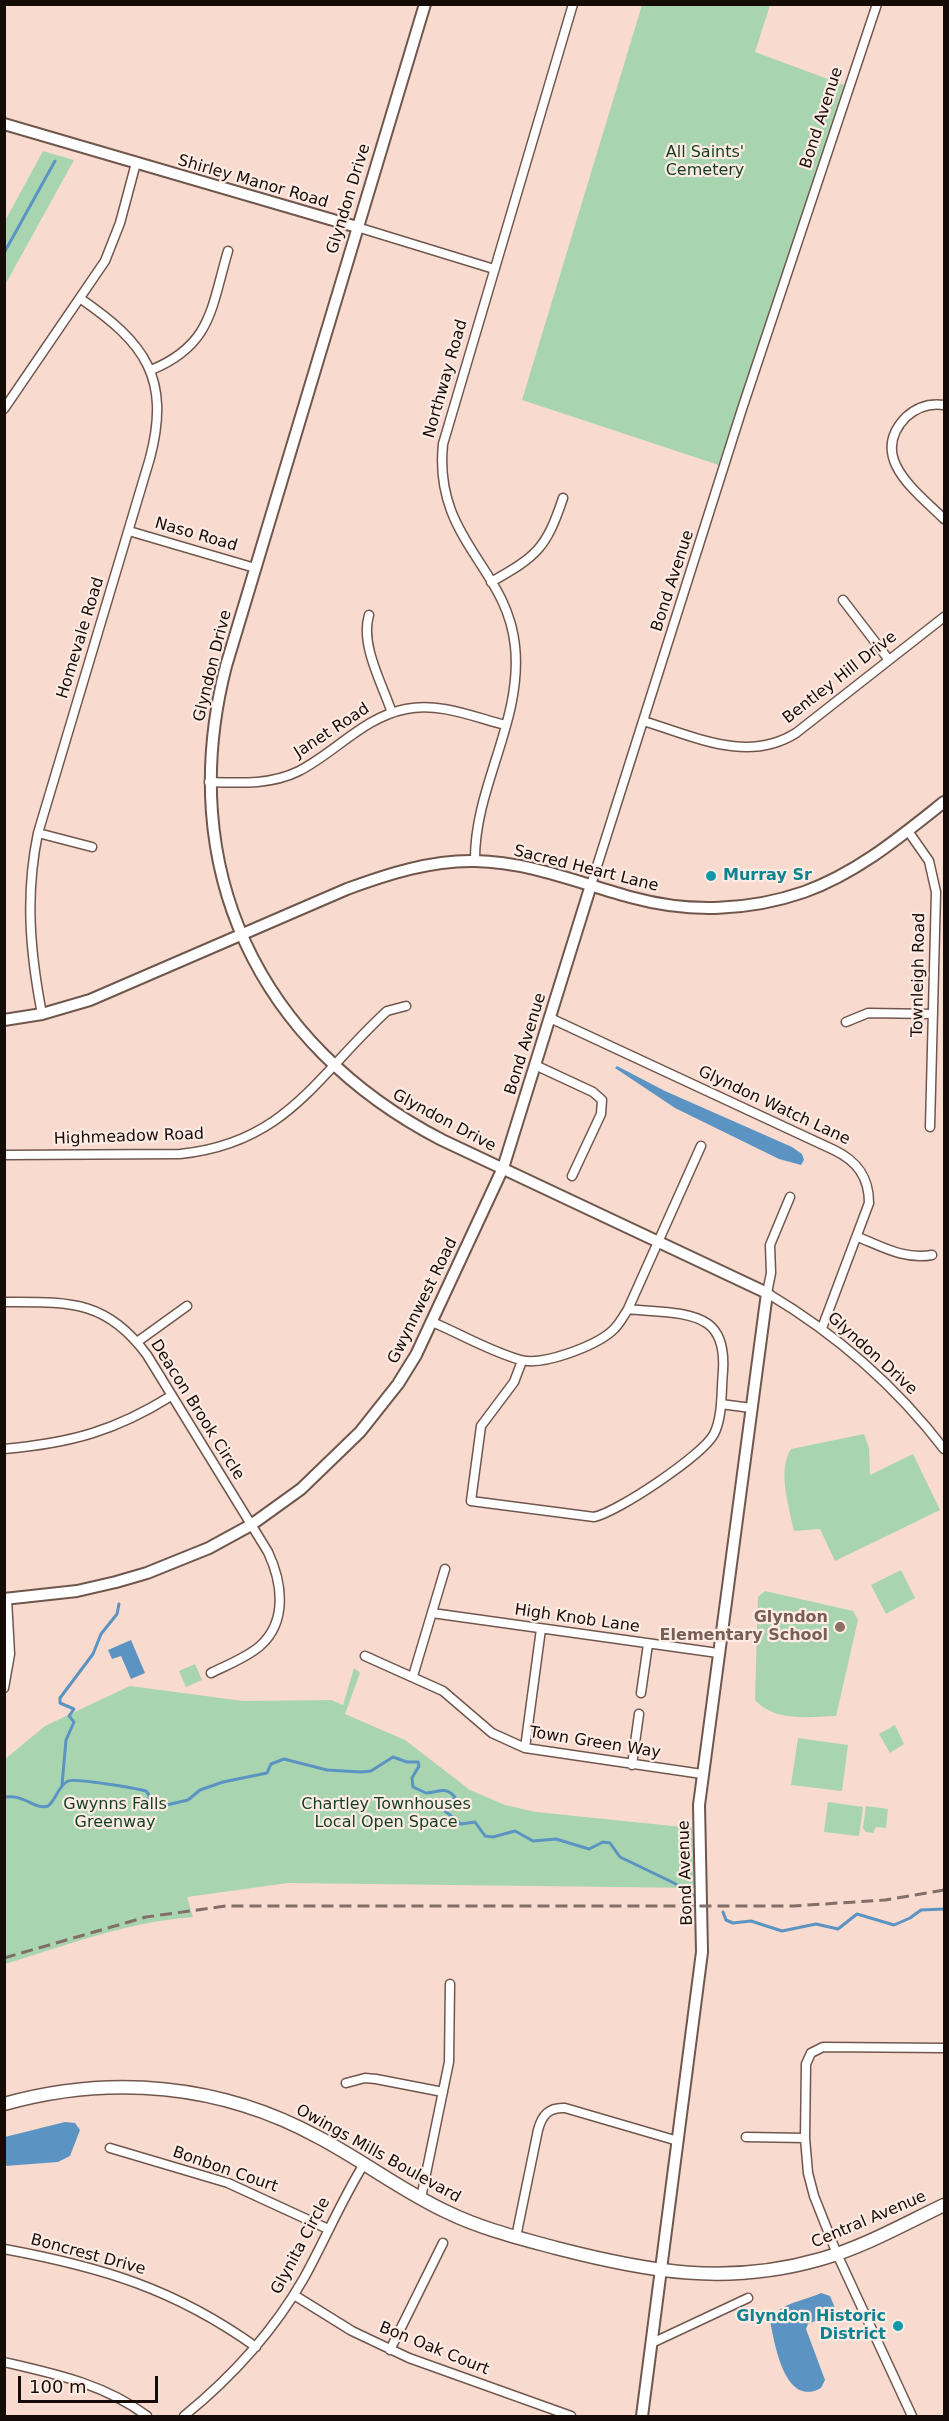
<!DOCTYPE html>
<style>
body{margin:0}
#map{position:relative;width:949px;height:2421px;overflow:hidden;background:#f8dacf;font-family:"DejaVu Sans",sans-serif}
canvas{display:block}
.frame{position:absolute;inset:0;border:6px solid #150c08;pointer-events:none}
.scale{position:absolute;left:18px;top:2376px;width:140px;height:27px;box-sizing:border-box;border:3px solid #150c08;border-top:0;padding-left:8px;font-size:18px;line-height:21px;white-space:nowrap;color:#150c08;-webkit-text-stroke:4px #fdebe4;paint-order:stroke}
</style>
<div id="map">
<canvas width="949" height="2421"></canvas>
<div class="frame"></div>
<div class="scale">100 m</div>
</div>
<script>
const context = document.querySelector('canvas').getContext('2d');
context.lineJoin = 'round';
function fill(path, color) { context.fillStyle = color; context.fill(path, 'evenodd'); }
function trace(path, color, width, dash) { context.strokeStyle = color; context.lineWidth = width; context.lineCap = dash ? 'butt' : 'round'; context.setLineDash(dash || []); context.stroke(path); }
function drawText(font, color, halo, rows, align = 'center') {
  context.font = font + ' "DejaVu Sans",sans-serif'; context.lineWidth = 4.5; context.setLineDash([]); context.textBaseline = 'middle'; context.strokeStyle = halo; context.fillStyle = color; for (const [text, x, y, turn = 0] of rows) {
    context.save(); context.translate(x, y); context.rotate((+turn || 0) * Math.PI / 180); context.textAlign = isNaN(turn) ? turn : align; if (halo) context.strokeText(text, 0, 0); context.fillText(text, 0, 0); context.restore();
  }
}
fill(new Path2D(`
 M 642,5 L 770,5 L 755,52 L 844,85 L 722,466 L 522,400 Z
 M 43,151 L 74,160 L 5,285 L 5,221 Z
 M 864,1434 L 869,1448 L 870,1475 L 913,1454 L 940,1510 L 835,1561 L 820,1529 L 794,1531 C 789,1506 777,1471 791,1449 Z
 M 901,1570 L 915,1598 L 886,1614 L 871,1585 Z
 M 765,1591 L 853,1611 L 858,1620 L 836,1716 C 808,1717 775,1722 755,1700 L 758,1597 Z
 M 195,1664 L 202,1680 L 186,1687 L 179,1671 Z
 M 354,1668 L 360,1673 L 345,1714 L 405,1740 L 470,1790 L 505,1805 L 536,1812 L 692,1828 L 696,1888 L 288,1883 L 187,1897 L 193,1917 C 128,1922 67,1945 5,1964 L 4,1760 L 45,1726 L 130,1686 L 243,1701 L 331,1700 L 343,1705 Z
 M 895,1725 L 904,1744 L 890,1753 L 879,1734 Z
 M 798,1738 L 848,1745 L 842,1791 L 791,1785 Z
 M 828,1802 L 863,1807 L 859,1836 L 824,1832 Z
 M 866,1806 L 888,1809 L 886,1828 L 876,1827 L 873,1833 L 866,1832 L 863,1828 Z`), '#a8d5b0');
fill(new Path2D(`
 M 617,1066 L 665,1091 L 792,1147 L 802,1154 L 804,1160 L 801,1165 L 779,1159 L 675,1108 L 615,1068 Z
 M 131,1640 L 145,1673 L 131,1679 L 121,1656 L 112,1659 L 108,1650 Z
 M 65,2122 L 75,2123 L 80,2130 L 70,2156 L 58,2162 L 5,2166 L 5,2137 Z
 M 821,2293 L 830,2296 L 835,2308 L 832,2314 L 808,2324 L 806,2329 L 825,2380 L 821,2388 C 785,2408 775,2345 770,2321 C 778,2303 804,2301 821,2293 Z`), '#5b94c2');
trace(new Path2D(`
 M 4,253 L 55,161
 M 62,1785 L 66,1740 L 74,1722 L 69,1716 L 74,1709 L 60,1703 L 60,1698 L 93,1654 L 101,1634 L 117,1614 L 119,1604
 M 4,1797 C 25,1794 34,1810 48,1806 C 56,1800 58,1786 68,1781 C 74,1778 135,1788 146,1791 L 149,1795 L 149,1809 L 188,1800 L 200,1790 L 223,1782 L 267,1773 L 271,1764 L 284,1759 L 327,1770 L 361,1772 L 371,1771 L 393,1757 L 407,1762 L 418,1762 L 419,1766 L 412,1778 L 413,1787 L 426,1793 C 438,1793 444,1785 455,1797 L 444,1808 L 445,1811 L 461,1824 L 475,1822 L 485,1836 L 493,1837 L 515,1831 L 533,1841 L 556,1839 L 589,1849 L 603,1842 L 610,1843 L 620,1857 L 674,1883 L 694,1896
 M 723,1912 L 726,1920 L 733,1923 L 751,1921 L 782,1931 L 816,1924 L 838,1929 L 857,1914 L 894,1925 L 910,1918 L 921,1910 L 944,1909`), '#5b94c2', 3);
const minor = new Path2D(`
 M 357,227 L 494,269
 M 151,370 C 212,345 211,308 228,251
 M 944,405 C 930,403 917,407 906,417 C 867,457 917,492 944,519
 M 4,409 L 105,261 L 120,223 L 136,163
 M 129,531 L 255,568
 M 491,582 C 537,556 546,549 563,498
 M 843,600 L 889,660
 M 369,615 C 360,645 382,683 392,713
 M 643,721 C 694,736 747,764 796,733 L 944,617
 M 209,782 C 239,783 271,785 299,771 C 336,752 364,717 406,709 C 439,702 474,717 505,725
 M 908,831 L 929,861 L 936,892 L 930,1127
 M 38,833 L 92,847
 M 475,861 C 474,787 523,721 515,646 C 507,567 433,539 443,444 L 573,4
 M 591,885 L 742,409 L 877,4
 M 42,1014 C 30,952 25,895 38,833 L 150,458 C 171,378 145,343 81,299
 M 550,1018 L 834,1150 C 857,1161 869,1177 869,1203 L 822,1328
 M 846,1022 L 868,1013 L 933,1014
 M 535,1065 L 593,1092 L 602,1100 L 601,1114 L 572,1176
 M 4,1155 L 180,1154 C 287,1143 316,1076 387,1011 L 406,1006
 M 790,1197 L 770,1245 L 771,1273 L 767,1293 C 836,1334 895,1385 944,1449
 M 858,1237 C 883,1247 905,1260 932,1255
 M 4,1302 C 68,1302 106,1299 147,1355 L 268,1552 C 282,1582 288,1621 260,1646 C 246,1658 227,1665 211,1673
 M 432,1322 C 461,1334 491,1352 521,1360 C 543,1366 595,1346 612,1331 C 619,1325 623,1317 628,1309 L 701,1146
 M 137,1342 L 187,1306
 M 522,1361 L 514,1382 L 481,1426 L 471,1501 L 594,1517 C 618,1512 703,1455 714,1434 C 723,1416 721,1391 723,1371 C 724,1355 723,1335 708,1324 C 689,1310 651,1312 628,1309
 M 721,1404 L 751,1408
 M 4,1449 C 71,1443 115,1431 171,1396
 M 432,1613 L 718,1653
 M 365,1656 L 443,1691 L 492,1733 L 525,1748 L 702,1774
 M 413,1676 L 445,1569
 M 4,1688 L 10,1654 L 7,1599
 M 641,1693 L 648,1644
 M 525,1748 L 541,1629
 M 632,1765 L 639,1714
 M 346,2083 L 365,2078 L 376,2079 L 443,2092
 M 746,2137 L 805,2138
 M 110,2148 L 228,2183 L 328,2229
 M 421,2198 L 449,2062 L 450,1984
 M 516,2237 L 538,2130 C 542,2115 549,2107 565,2108 L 678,2141
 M 4,2249 C 102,2267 175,2289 256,2347
 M 294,2295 L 352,2331 L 409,2358 L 571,2416
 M 652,2343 L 748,2298
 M 390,2350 L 443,2243
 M 4,2362 C 56,2374 104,2384 147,2416
 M 184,2416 C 232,2377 273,2332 304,2278 C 325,2240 341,2201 364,2164
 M 912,2416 L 837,2254 L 814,2196 L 808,2173 L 805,2138 L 806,2064 L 811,2053 L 823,2047 L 944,2048`);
const tertiary = new Path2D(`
 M 425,4 L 226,666 C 174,868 258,1045 442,1140 L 767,1293 L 699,1805 L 702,1952 L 642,2416
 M 4,124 L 357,227
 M 4,1020 L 42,1014 L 90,1000 L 347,889 C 388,874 431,860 475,861 C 531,862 581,884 634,898 C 689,913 749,911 804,892 C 857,873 900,837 944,802
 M 4,1599 L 77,1591 L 116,1582 L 147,1573 L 209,1548 L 251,1525 L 301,1489 L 360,1432 L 398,1384 L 416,1355 L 503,1168 L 591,885`);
const secondary = new Path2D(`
 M 4,2104 C 111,2074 221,2084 318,2137 C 362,2160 402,2191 447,2212 C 482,2229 519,2238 556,2248 C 649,2272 727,2286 821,2259 C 864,2247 904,2224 944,2205`);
trace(minor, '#70574d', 11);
trace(tertiary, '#70574d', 14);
trace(secondary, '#70574d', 15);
trace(minor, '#fff', 8);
trace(tertiary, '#fff', 10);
trace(secondary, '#fff', 12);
trace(new Path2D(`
 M 4,1958 L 146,1917 L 226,1906 L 793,1906 L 885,1900 L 944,1890`), '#826f68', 3, [12, 6]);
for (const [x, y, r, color] of [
 [711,876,6,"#0f9aa8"],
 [840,1627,6,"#8d6e63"],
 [898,2326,6,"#0f9aa8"]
]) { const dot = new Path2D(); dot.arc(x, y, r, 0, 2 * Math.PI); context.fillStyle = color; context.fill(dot); trace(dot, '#fdebe4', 2); }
drawText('16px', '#150c08', '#fdebe4', [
 ["Bond Avenue",822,118,-72],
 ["Shirley Manor Road",253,182,16],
 ["Glyndon Drive",349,199,-73],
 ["Northway Road",446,379,-74],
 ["Naso Road",196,535,16],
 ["Bond Avenue",673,581,-72],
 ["Homevale Road",81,638,-73],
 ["Glyndon Drive",213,666,-76],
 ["Bentley Hill Drive",840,678,-38],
 ["Janet Road",332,731,-33],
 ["Sacred Heart Lane",586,869,14],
 ["Townleigh Road",919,975,-89],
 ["Bond Avenue",526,1044,-73],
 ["Glyndon Watch Lane",774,1106,25],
 ["Glyndon Drive",444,1121,28],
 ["Highmeadow Road",129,1137,-2],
 ["Gwynnwest Road",423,1301,-64],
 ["Glyndon Drive",872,1354,42],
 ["Deacon Brook Circle",197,1410,58],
 ["High Knob Lane",577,1619,8],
 ["Town Green Way",595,1743,9],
 ["Bond Avenue",686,1873,-92],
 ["Owings Mills Boulevard",378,2154,29],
 ["Bonbon Court",225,2170,19],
 ["Central Avenue",869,2220,-23],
 ["Glynita Circle",301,2246,-62],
 ["Boncrest Drive",88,2255,15],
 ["Bon Oak Court",434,2349,22]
]);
drawText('16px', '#113e1f', '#fdebe4', [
 ["All Saints'",705,153],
 ["Cemetery",705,171],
 ["Gwynns Falls",115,1805],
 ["Greenway",115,1823],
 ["Chartley Townhouses",386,1805],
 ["Local Open Space",386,1823]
]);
drawText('bold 16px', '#0d838f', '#fdebe4', [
 ["Murray Sr",723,876],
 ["Glyndon Historic",886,2317,"right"],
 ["District",886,2335,"right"]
], 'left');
drawText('bold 16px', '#785e54', '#fdebe4', [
 ["Glyndon",828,1618],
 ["Elementary School",828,1636]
], 'right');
</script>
